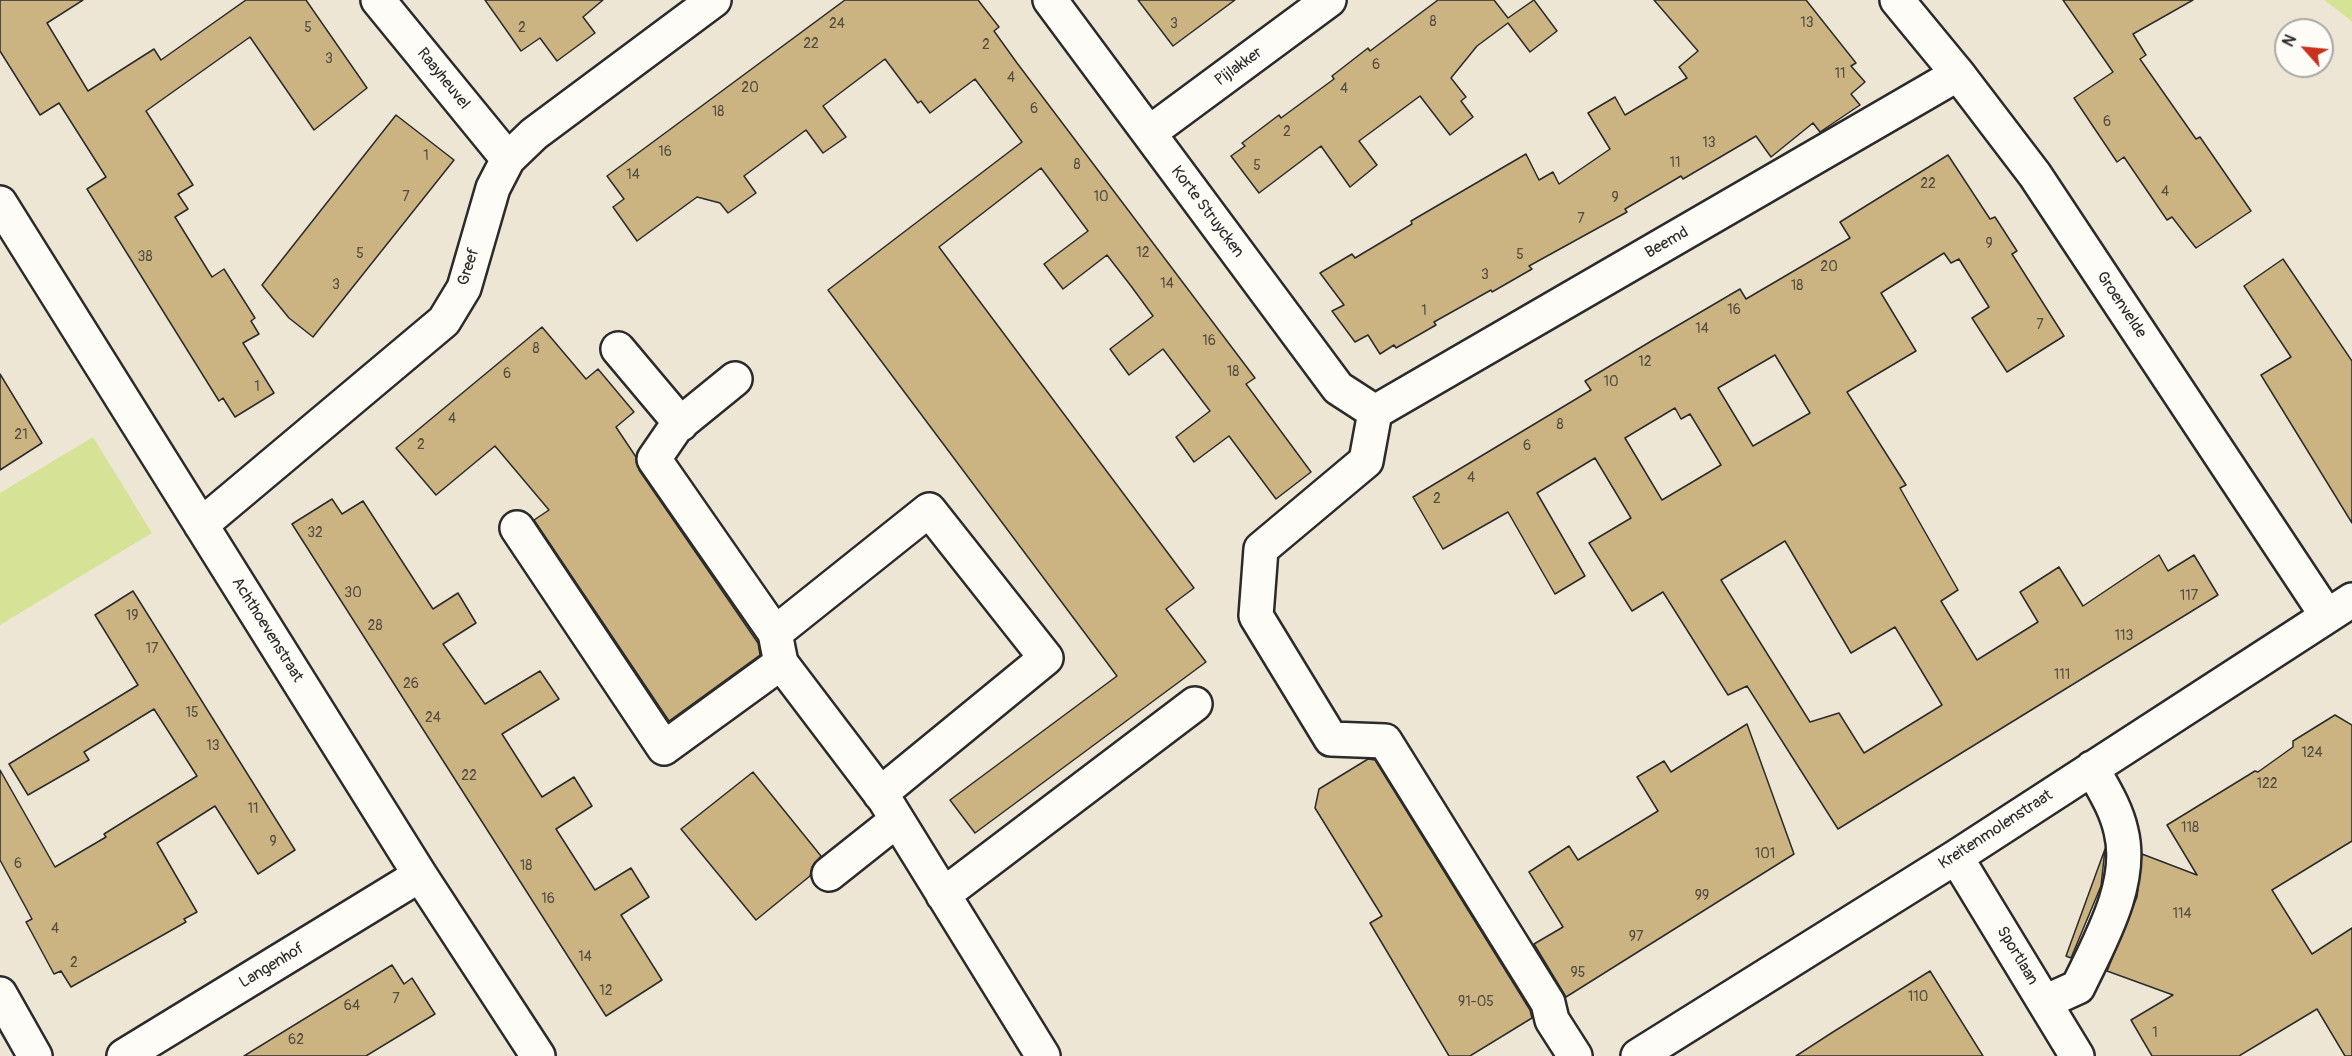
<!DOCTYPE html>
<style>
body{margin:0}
#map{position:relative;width:2352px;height:1056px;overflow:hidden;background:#eee6d4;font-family:Pangolin,sans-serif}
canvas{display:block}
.north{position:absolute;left:2274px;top:18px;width:60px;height:60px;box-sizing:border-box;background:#fdfcf7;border:2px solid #a9a8a5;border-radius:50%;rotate:297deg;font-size:16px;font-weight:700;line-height:24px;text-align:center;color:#2b2b2b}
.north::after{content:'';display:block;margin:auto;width:21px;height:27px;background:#c8321e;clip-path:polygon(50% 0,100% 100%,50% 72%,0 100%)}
</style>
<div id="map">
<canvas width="2352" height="1056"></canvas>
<div class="north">N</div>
</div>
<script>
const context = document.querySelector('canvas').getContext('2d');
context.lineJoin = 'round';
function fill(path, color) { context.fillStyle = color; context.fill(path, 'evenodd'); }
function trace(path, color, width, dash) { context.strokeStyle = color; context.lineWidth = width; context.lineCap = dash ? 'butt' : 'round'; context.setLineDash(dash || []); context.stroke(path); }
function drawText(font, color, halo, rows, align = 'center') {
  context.font = font + ' Pangolin,sans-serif'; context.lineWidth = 5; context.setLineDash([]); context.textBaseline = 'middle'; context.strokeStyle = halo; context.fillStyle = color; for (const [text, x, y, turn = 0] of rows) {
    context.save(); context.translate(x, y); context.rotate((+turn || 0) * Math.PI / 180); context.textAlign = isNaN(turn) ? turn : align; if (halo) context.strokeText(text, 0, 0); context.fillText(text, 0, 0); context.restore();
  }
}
fill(new Path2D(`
 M 2324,0 L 2352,0 L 2352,22 L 2349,19 Z
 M 93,437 L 152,533 L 0,625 L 0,493 Z`), '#d6e396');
const building = new Path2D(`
 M 0,0 L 83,0 L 47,23 L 88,91 L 154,49 L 161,60 L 246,0 L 306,0 L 367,88 L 314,130 L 250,37 L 146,111 L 193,185 L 178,194 L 188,209 L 175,217 L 212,277 L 224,269 L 255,318 L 251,321 L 259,334 L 243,343 L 274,393 L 235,417 L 223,398 L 219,401 L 87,189 L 106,177 L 59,103 L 40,115 L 0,51 Z
 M 485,0 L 603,0 L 583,17 L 595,33 L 557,61 L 540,38 L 521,51 Z
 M 845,0 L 978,0 L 999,27 L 994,31 L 1017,63 L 1255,378 L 1246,384 L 1311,472 L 1276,499 L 1229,436 L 1194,462 L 1176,437 L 1210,411 L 1163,349 L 1129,375 L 1110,349 L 1153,316 L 1131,286 L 1107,255 L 1063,289 L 1044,264 L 1088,231 L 1041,168 L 939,247 L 1194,588 L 1166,609 L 1206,662 L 975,833 L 950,800 L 1117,676 L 828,290 L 1022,142 L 975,79 L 930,113 L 921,101 L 918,103 L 885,59 L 823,106 L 846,137 L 823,153 L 806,130 L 744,176 L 756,193 L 728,213 L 720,203 L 697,197 L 637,241 L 613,207 L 624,199 L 607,176 Z
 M 1138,0 L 1235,0 L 1173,46 Z
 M 1438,0 L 1494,0 L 1508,18 L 1534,0 L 1557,31 L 1530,52 L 1508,23 L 1477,46 L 1451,78 L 1466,97 L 1461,101 L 1473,117 L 1450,135 L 1420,96 L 1359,141 L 1377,165 L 1350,187 L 1321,146 L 1259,193 L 1231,156 L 1245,146 L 1242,143 L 1279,115 L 1281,118 L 1334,79 L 1332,76 L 1368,48 L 1370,51 Z
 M 1654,0 L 1806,0 L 1856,63 L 1851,66 L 1865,82 L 1851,94 L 1860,105 L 1820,132 L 1813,123 L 1771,157 L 1756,136 L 1683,179 L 1681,176 L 1625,209 L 1627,212 L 1529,266 L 1532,269 L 1492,292 L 1491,290 L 1434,322 L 1436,325 L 1396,348 L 1394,345 L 1380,354 L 1368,335 L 1355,342 L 1332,311 L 1344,305 L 1320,273 L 1352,254 L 1355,258 L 1412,224 L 1411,221 L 1526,154 L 1539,180 L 1553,172 L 1559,184 L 1610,149 L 1588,113 L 1615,97 L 1625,115 L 1687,78 L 1679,67 L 1698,51 Z
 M 2063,0 L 2193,0 L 2133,34 L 2146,55 L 2140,59 L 2196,139 L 2200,137 L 2251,211 L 2196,248 L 2172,217 L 2167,220 L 2124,157 L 2117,162 L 2074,98 L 2113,72 Z
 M 396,115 L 454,160 L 313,337 L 289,318 L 262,285 Z
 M 1948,155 L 1990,219 L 1995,217 L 2017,251 L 2012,254 L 2064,336 L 2007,372 L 1972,318 L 1989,307 L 1959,259 L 1951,263 L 1944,253 L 1881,293 L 1916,351 L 1847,392 L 1906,485 L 1900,488 L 1958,590 L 1941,601 L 1977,660 L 2038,622 L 2020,592 L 2059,567 L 2083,606 L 2159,555 L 2168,571 L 2194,555 L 2218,595 L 1838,829 L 1747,686 L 1728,695 L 1663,592 L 1632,611 L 1589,543 L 1631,518 L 1595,458 L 1537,493 L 1585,576 L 1555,594 L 1508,512 L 1443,549 L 1413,497 L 1591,390 L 1585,381 L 1653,340 L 1740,289 L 1746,299 L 1850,238 L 1840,222 ZM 1775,355 L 1810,413 L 1753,446 L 1718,388 ZM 1675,408 L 1681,419 L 1690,414 L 1721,465 L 1662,500 L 1625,438 ZM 1785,541 L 1851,653 L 1895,627 L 1942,705 L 1864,753 L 1839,713 L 1810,722 L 1721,580 Z
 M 2283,259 L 2352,361 L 2352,523 L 2261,375 L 2291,357 L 2244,286 Z
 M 542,327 L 586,379 L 598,369 L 634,412 L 616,427 L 636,457 L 639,470 L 758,643 L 760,655 L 669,721 L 534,520 L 549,510 L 495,446 L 436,495 L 396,448 Z
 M 0,374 L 42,443 L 0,470 Z
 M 332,499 L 342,514 L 363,501 L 433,609 L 458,593 L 476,623 L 443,644 L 485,704 L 540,671 L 559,699 L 502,734 L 542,797 L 574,777 L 592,806 L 556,829 L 595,890 L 631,868 L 649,897 L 621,915 L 662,980 L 606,1016 L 292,524 Z
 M 133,591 L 295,850 L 258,874 L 215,806 L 157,843 L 197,912 L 184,919 L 186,922 L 71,987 L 61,971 L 54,974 L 26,922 L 32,919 L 0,860 L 0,770 L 55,867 L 106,837 L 104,834 L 197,776 L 154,709 L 84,752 L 89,760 L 28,795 L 9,764 L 138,685 L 95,615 Z
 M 2335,715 L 2352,725 L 2352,841 L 2272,890 L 2312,954 L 2352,928 L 2352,1056 L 2345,1056 L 2317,1009 L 2239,1056 L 2152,1056 L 2131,1020 L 2173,995 L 2107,971 L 2137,897 L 2142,854 L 2197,875 L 2167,825 L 2255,771 L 2258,772 L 2293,747 L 2293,741 Z
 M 1747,724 L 1794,854 L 1566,997 L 1534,944 L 1563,927 L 1529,872 L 1569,846 L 1578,860 L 1658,811 L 1637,777 L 1664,761 L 1671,772 Z
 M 1368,759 L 1375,760 L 1530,1010 L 1532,1018 L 1470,1056 L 1449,1056 L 1370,923 L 1382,916 L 1315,808 L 1319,789 Z
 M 753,772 L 821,856 L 812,867 L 810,876 L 756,920 L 681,829 Z
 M 2105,849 L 2101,886 L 2071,958 L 2066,956 Z
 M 392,965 L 404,984 L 412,978 L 435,1014 L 366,1056 L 244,1056 Z
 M 1930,971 L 1983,1056 L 1796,1056 L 1833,1032 Z`);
fill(building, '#cbb382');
trace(building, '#2b2b2b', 1.5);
const minor = new Path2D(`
 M 378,0 L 508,159
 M 1050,0 L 1338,388 L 1375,412
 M 1897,0 L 1958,74 L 2035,175 L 2327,616
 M 1149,133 L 1329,0
 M 0,203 L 420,875 L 538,1056
 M 618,349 L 681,424
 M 735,379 L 676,427 L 654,459 L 775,633 L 781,663 L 885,800 L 1043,1056
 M 1375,412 L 1366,461 L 1261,549 L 1256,616 L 1331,739 L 1385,741 L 1548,1003 L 1552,1020 L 1575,1056
 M 1375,412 L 1958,74
 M 201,525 L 444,321 L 464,288 L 493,188 L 508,159 L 534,134 L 714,0
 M 517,528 L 664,748 L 781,663
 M 775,633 L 929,510 L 1046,658 L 880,794
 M 1956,857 L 2077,1056
 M 829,874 L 897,820
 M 943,895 L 1195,704
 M 0,994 L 35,1056
 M 2045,1002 L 2078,987 C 2100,941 2134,883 2121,831 C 2116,808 2103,788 2092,768
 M 124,1056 L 420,875
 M 1638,1056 L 1956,857 L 2352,600`);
trace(minor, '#2b2b2b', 38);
trace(minor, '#fdfcf7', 33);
drawText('14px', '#534d41', null, [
 ["8",1433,22],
 ["13",1807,23],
 ["24",837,24],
 ["3",1174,24],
 ["5",308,28],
 ["2",522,28],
 ["22",811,44],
 ["2",986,45],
 ["3",329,59],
 ["6",1376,65],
 ["11",1840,74],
 ["4",1011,78],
 ["20",750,88],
 ["4",1344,89],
 ["6",1034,109],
 ["18",718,112],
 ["6",2107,122],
 ["2",1287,132],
 ["13",1709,143],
 ["16",665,152],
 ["1",426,156],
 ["11",1675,163],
 ["8",1077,165],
 ["5",1257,166],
 ["14",633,175],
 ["22",1928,184],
 ["4",2165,192],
 ["7",406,197],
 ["10",1101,197],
 ["9",1615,198],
 ["7",1581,219],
 ["9",1989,244],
 ["12",1143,253],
 ["5",360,254],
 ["5",1520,255],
 ["38",145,257],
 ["20",1829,267],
 ["3",1485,275],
 ["14",1167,284],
 ["3",336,285],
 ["18",1797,286],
 ["16",1734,310],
 ["1",1424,311],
 ["7",2040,325],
 ["14",1702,329],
 ["16",1209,341],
 ["8",536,349],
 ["12",1645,362],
 ["18",1233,372],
 ["6",507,374],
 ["10",1611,382],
 ["1",257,387],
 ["4",452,419],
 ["8",1560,425],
 ["21",21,435],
 ["2",421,445],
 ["6",1527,446],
 ["4",1471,478],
 ["2",1437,499],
 ["32",315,533],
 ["30",353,593],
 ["117",2189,596],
 ["19",132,616],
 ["28",375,626],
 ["113",2124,636],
 ["17",152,649],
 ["111",2062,675],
 ["26",411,684],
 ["15",192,713],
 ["24",433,718],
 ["13",213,746],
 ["124",2312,753],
 ["22",469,776],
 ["122",2267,784],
 ["11",253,809],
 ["118",2190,828],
 ["9",273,842],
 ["101",1765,854],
 ["6",18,864],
 ["18",526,866],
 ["99",1702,896],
 ["16",548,899],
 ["114",2182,914],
 ["4",55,929],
 ["97",1636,937],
 ["14",585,957],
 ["2",74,963],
 ["95",1578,973],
 ["12",606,991],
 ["110",1918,997],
 ["7",396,999],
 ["91-05",1476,1002],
 ["64",352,1006],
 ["1",2155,1033],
 ["62",296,1040]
]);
drawText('16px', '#2b2b2b', '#fdfcf7', [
 ["Pijlakker",1239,67,-36],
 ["Raayheuvel",443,79,51],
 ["Korte Struycken",1207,212,53],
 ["Beemd",1667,243,-30],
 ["Greef",469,267,-72],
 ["Groenvelde",2121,305,56],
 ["Achthoevenstraat",267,630,58],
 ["Kreitenmolenstraat",1996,830,-33],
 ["Sportlaan",2017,956,59],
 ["Langenhof",272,966,-31]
]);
</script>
